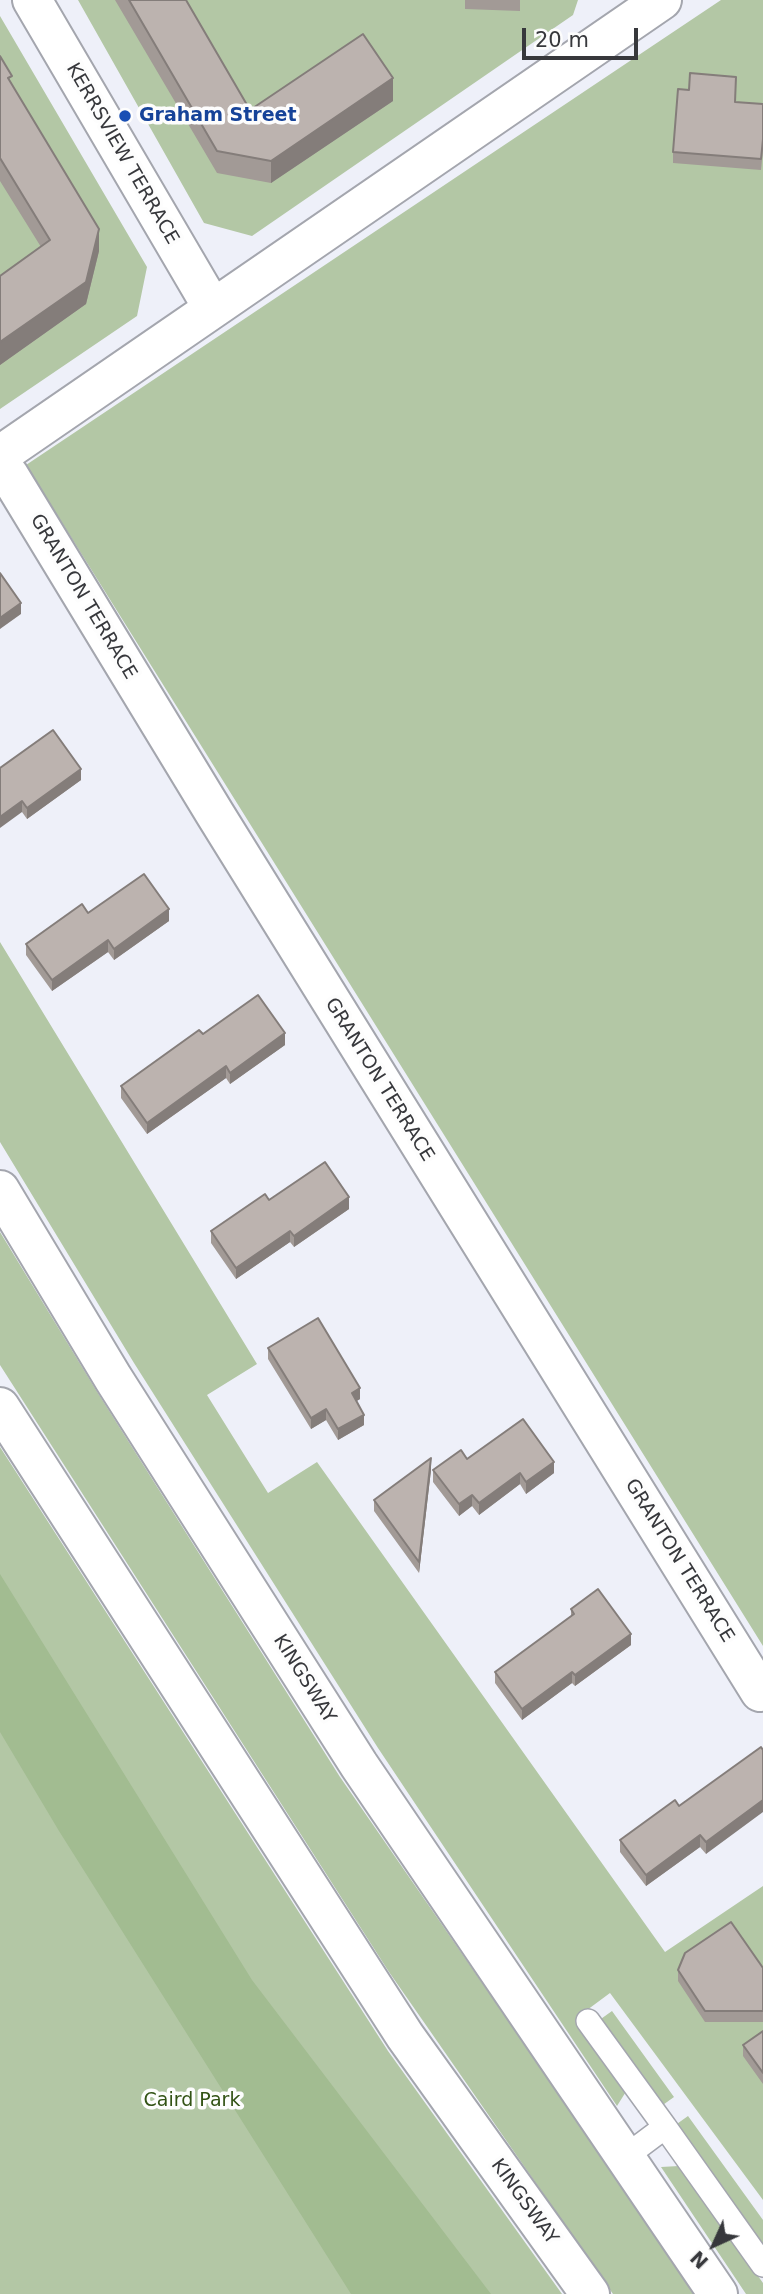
<!DOCTYPE html>
<style>
body{margin:0}
#map{position:relative;width:763px;height:2294px;overflow:hidden;background:#eef0f9;font-family:"DejaVu Sans",sans-serif}
canvas{display:block}
.north{position:absolute;left:679px;top:2210px;width:70px;height:70px;-webkit-text-stroke:5px #fdfdfd;paint-order:stroke;rotate:225deg;font-size:19px;font-weight:700;line-height:28px;text-align:center;color:#37383c}
.north::after{content:'';display:block;margin:auto;width:24px;height:32px;background:#37383c;clip-path:polygon(50% 0,100% 100%,50% 72%,0 100%)}
.scale{position:absolute;left:522px;top:28px;width:116px;height:32px;box-sizing:border-box;border:4px solid #37383c;border-top:0;padding-left:9px;font-size:21px;line-height:24px;white-space:nowrap;color:#37383c;-webkit-text-stroke:5px #fdfdfd;paint-order:stroke}
</style>
<div id="map">
<canvas width="763" height="2294"></canvas>
<div class="north">N</div>
<div class="scale">20 m</div>
</div>
<script>
const context = document.querySelector('canvas').getContext('2d');
context.lineJoin = 'round';
function fill(path, color) { context.fillStyle = color; context.fill(path, 'evenodd'); }
function trace(path, color, width, dash) { context.strokeStyle = color; context.lineWidth = width; context.lineCap = dash ? 'butt' : 'round'; context.setLineDash(dash || []); context.stroke(path); }
function drawText(font, color, halo, rows, align = 'center') {
  context.font = font + ' "DejaVu Sans",sans-serif'; context.lineWidth = 7; context.setLineDash([]); context.textBaseline = 'middle'; context.strokeStyle = halo; context.fillStyle = color; for (const [text, x, y, turn = 0] of rows) {
    context.save(); context.translate(x, y); context.rotate((+turn || 0) * Math.PI / 180); context.textAlign = isNaN(turn) ? turn : align; if (halo) context.strokeText(text, 0, 0); context.fillText(text, 0, 0); context.restore();
  }
}
fill(new Path2D(`
 M 78,0 L 578,0 L 573,15 L 252,236 L 204,223 Z
 M 721,0 L 763,0 L 763,1646 L 26,465 Z
 M 0,16 L 147,267 L 137,316 L 0,409 Z
 M 0,942 L 257,1364 L 207,1395 L 268,1493 L 317,1462 L 665,1952 L 763,1886 L 763,2200 L 610,1993 L 583,2013 L 627,2090 L 617,2106 L 378,1748 L 134,1363 L 0,1142 Z
 M 0,1232 L 96,1390 L 340,1777 L 697,2294 L 613,2294 L 389,1972 L 0,1365 Z
 M 0,1447 L 388,2051 L 562,2294 L 0,2294 Z
 M 612,2011 L 674,2097 L 660,2107 L 598,2021 Z
 M 688,2116 L 763,2220 L 763,2250 L 674,2126 Z
 M 679,2166 L 763,2283 L 763,2294 L 746,2294 L 661,2167 Z`), '#b3c7a5');
fill(new Path2D(`
 M 0,1574 L 252,1980 L 491,2294 L 351,2294 L 59,1831 L 0,1732 Z`), '#a2bc91');
const service = new Path2D(`
 M 588,2021 L 665,2127 L 625,2157
 M 665,2127 L 763,2265`);
const minor = new Path2D(`
 M 32,0 L 212,307
 M 0,455 L 662,0
 M 0,468 L 9,475 L 215,814 L 760,1692`);
const trunk = new Path2D(`
 M 0,1190 L 113,1378 L 359,1765 L 718,2294
 M 0,1407 L 405,2036 L 590,2294`);
trace(service, '#a4a6ae', 26);
trace(minor, '#a4a6ae', 42);
trace(trunk, '#a4a6ae', 42);
trace(service, '#fff', 23);
trace(minor, '#fff', 38);
trace(trunk, '#fff', 38);
fill(new Path2D(`
 M 115,0 L 186,0 L 250,110 L 393,101 L 271,183 L 217,173 Z
 M 465,0 L 520,0 L 520,11 L 465,9 Z
 M 0,56 L 12,85 L 99,251 L 86,304 L 0,365 L 0,276 L 41,247 L 0,181 Z
 M 736,88 L 735,102 L 763,104 L 763,150 L 761,170 L 673,163 L 673,152 Z
 M 0,768 L 81,780 L 27,819 L 22,812 Z
 M 88,913 L 169,921 L 114,960 L 108,952 L 52,991 L 26,955 L 26,944 Z
 M 203,1034 L 285,1045 L 230,1084 L 226,1078 L 147,1134 L 121,1098 L 121,1086 Z
 M 269,1200 L 349,1209 L 294,1247 L 290,1242 L 236,1279 L 211,1243 L 211,1231 Z
 M 268,1348 L 360,1399 L 356,1401 L 364,1425 L 338,1440 L 326,1420 L 311,1429 L 268,1359 Z
 M 467,1459 L 554,1473 L 526,1494 L 520,1484 L 479,1515 L 472,1506 L 459,1516 L 433,1482 L 433,1470 Z
 M 431,1470 L 419,1573 L 374,1511 L 374,1500 Z
 M 571,1609 L 631,1645 L 575,1686 L 572,1683 L 522,1720 L 495,1683 L 495,1672 L 571,1617 Z
 M 761,1747 L 706,1854 L 700,1847 L 646,1886 L 620,1852 L 620,1840 L 679,1806 Z
 M 763,1968 L 763,2022 L 705,2022 L 678,1981 L 678,1970 Z
 M 763,2031 L 763,2084 L 743,2056 L 743,2045 Z`), '#a29a96');
fill(new Path2D(`
 M 393,78 L 393,101 L 271,183 L 271,161 Z
 M 99,229 L 99,251 L 86,304 L 0,365 L 0,342 Z
 M 21,603 L 21,614 L 0,629 L 0,618 Z
 M 81,769 L 81,780 L 27,819 L 27,808 Z
 M 22,801 L 22,812 L 0,828 L 0,817 Z
 M 169,909 L 169,921 L 114,960 L 114,949 Z
 M 108,940 L 108,952 L 52,991 L 52,980 Z
 M 285,1033 L 285,1045 L 230,1084 L 230,1073 Z
 M 226,1066 L 226,1078 L 147,1134 L 147,1123 Z
 M 349,1197 L 349,1209 L 294,1247 L 294,1236 Z
 M 290,1231 L 290,1242 L 236,1279 L 236,1268 Z
 M 360,1388 L 360,1399 L 352,1404 L 352,1393 Z
 M 326,1409 L 326,1420 L 311,1429 L 311,1418 Z
 M 364,1415 L 364,1425 L 338,1440 L 338,1429 Z
 M 431,1458 L 431,1470 L 419,1573 L 419,1562 Z
 M 554,1462 L 554,1473 L 526,1494 L 526,1482 Z
 M 520,1473 L 520,1484 L 479,1515 L 479,1503 Z
 M 472,1495 L 472,1506 L 459,1516 L 459,1504 Z
 M 631,1634 L 631,1645 L 575,1686 L 575,1675 Z
 M 572,1672 L 572,1683 L 522,1720 L 522,1709 Z
 M 763,1800 L 763,1812 L 706,1854 L 706,1842 Z
 M 700,1835 L 700,1847 L 646,1886 L 646,1875 Z`), '#847d7a');
const building = new Path2D(`
 M 129,0 L 186,0 L 250,110 L 363,34 L 393,78 L 271,161 L 217,151 Z
 M 0,56 L 12,76 L 8,78 L 99,229 L 86,282 L 0,342 L 0,276 L 50,240 L 0,158 Z
 M 690,73 L 736,77 L 735,102 L 763,104 L 763,139 L 761,159 L 673,152 L 678,89 L 689,90 Z
 M 0,573 L 21,603 L 0,618 Z
 M 53,730 L 81,769 L 27,808 L 22,801 L 0,817 L 0,768 Z
 M 144,874 L 169,909 L 114,949 L 108,940 L 52,980 L 26,944 L 82,904 L 88,913 Z
 M 258,995 L 285,1033 L 230,1073 L 226,1066 L 147,1123 L 121,1086 L 199,1030 L 203,1034 Z
 M 325,1162 L 349,1197 L 294,1236 L 290,1231 L 236,1268 L 211,1231 L 265,1194 L 269,1200 Z
 M 318,1318 L 360,1388 L 352,1393 L 364,1415 L 338,1429 L 326,1409 L 311,1418 L 268,1348 Z
 M 523,1419 L 554,1462 L 526,1482 L 520,1473 L 479,1503 L 472,1495 L 459,1504 L 433,1470 L 461,1450 L 467,1459 Z
 M 431,1458 L 419,1562 L 374,1500 Z
 M 598,1589 L 631,1634 L 575,1675 L 572,1672 L 522,1709 L 495,1672 L 574,1614 L 571,1609 Z
 M 761,1747 L 763,1750 L 763,1800 L 706,1842 L 700,1835 L 646,1875 L 620,1840 L 675,1800 L 679,1806 Z
 M 731,1922 L 763,1968 L 763,2011 L 705,2011 L 678,1970 L 685,1953 Z
 M 763,2031 L 763,2073 L 743,2045 Z`);
fill(building, '#bcb3af');
trace(building, '#847d7a', 2);
for (const [x, y, r, color] of [
 [125,116,7,"#1a4fb4"]
]) { const dot = new Path2D(); dot.arc(x, y, r, 0, 2 * Math.PI); context.fillStyle = color; context.fill(dot); trace(dot, '#fdfdfd', 2.5); }
drawText('bold 19px', '#164399', '#fdfdfd', [
 ["Graham Street",139,116]
], 'left');
drawText('19px', '#37383c', '#fdfdfd', [
 ["KERRSVIEW TERRACE",122,154,60],
 ["GRANTON TERRACE",83,597,59],
 ["GRANTON TERRACE",379,1080,58],
 ["GRANTON TERRACE",679,1561,58],
 ["KINGSWAY",304,1679,58],
 ["KINGSWAY",524,2202,54]
]);
drawText('19px', '#335316', '#fdfdfd', [
 ["Caird Park",192,2101]
]);
</script>
